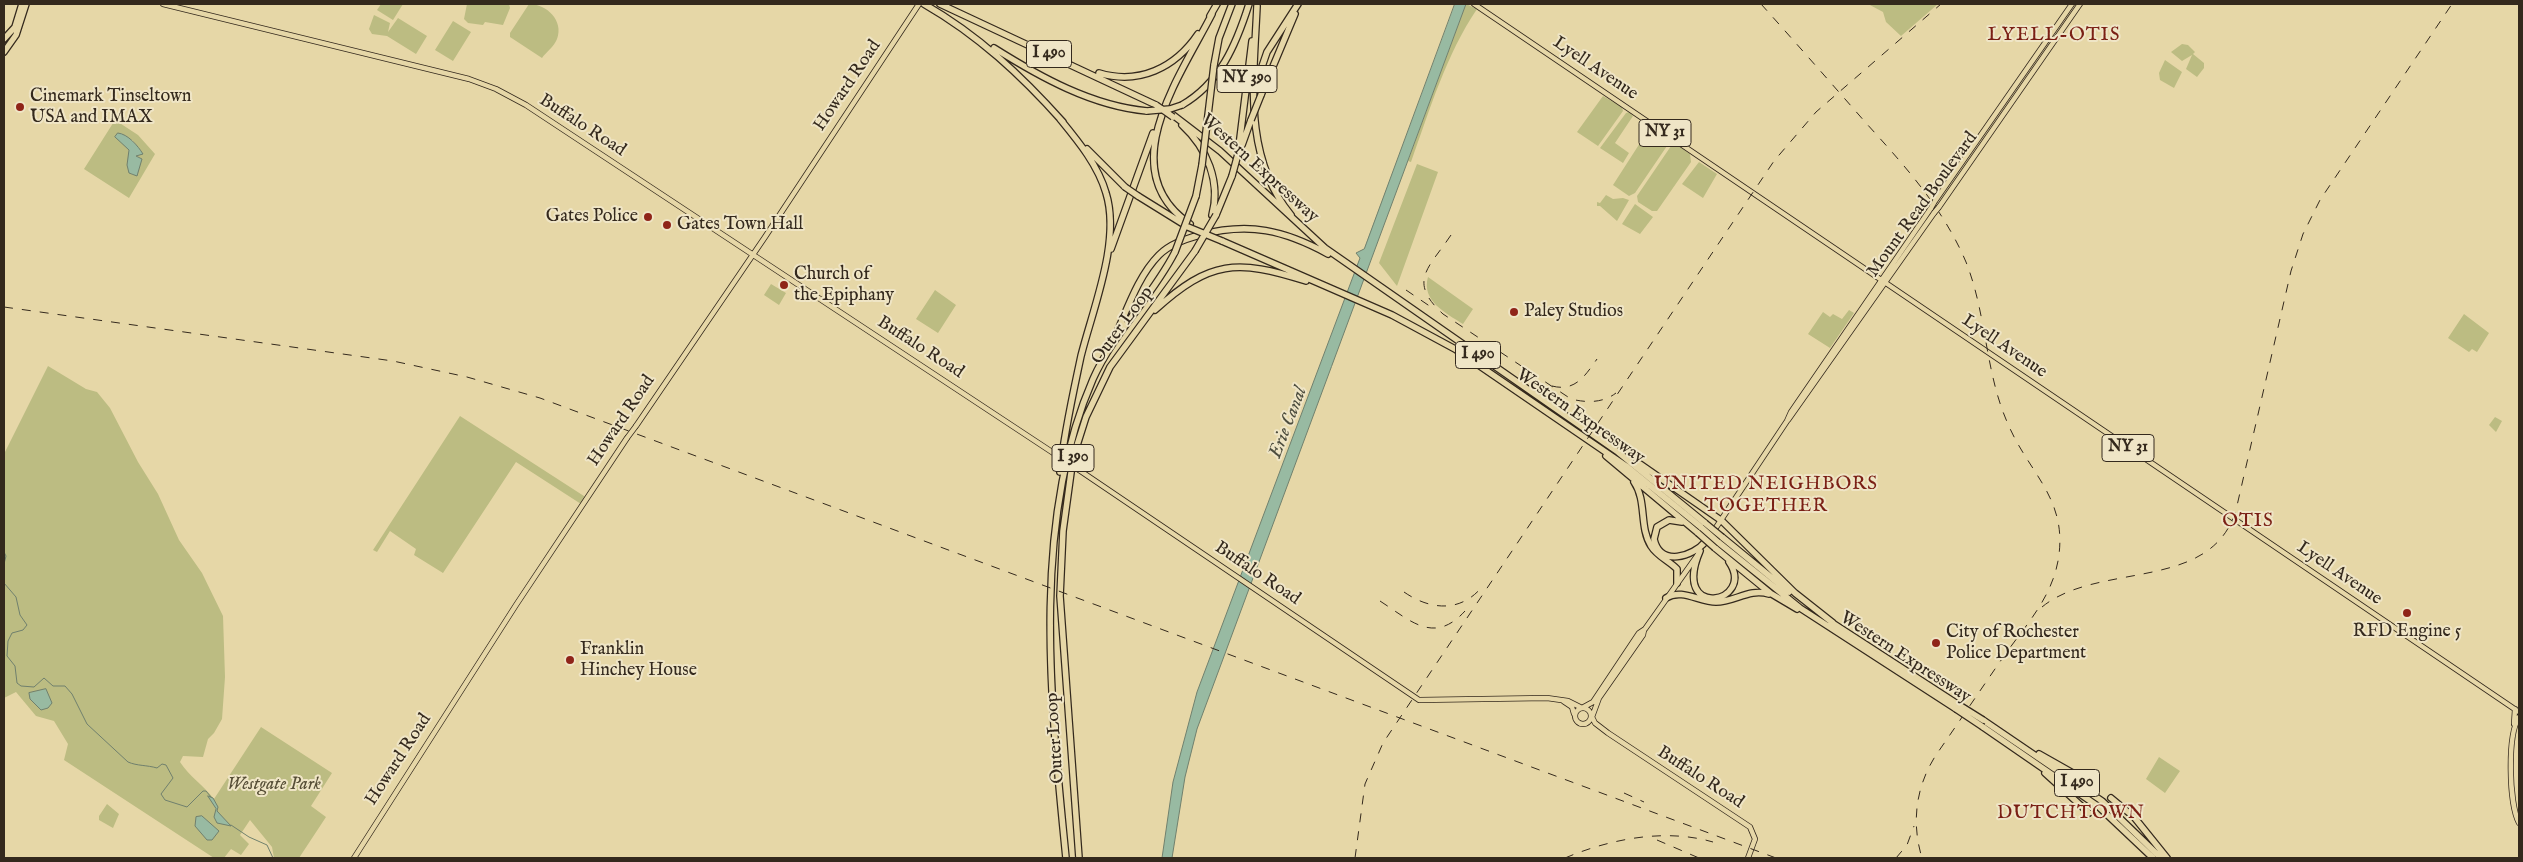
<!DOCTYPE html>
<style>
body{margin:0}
#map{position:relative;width:2523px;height:862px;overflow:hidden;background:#e6d7a7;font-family:"IM FELL English",serif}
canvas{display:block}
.frame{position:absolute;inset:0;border:5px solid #34291d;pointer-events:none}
</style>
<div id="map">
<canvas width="2523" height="862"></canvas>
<div class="frame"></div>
</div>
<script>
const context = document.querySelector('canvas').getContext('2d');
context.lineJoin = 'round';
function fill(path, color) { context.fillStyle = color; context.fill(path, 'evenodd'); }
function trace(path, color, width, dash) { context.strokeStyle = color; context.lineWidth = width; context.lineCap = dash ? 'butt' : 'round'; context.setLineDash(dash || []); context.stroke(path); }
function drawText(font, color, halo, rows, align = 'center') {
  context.font = font + ' "IM FELL English",serif'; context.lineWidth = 4; context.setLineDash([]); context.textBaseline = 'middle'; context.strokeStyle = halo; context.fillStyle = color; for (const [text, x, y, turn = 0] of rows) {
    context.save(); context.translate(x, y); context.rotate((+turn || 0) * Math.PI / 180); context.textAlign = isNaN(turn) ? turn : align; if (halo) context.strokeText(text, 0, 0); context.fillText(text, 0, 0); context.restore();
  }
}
fill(new Path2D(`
 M 381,4 L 403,4 L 393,20 L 377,10 Z
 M 467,4 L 509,4 L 510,8 L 503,25 L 485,22 L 483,25 L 468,23 L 464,19 Z
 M 529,4 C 547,4 564,21 557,39 C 554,47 546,52 542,58 L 510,37 L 510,33 Z
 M 1466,4 L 1477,9 C 1446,55 1430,109 1411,162 L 1408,161 Z
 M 1868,4 L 1938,4 L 1901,36 L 1886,22 L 1883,12 Z
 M 374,15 L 390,23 L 388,32 L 398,18 L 427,36 L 416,54 L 387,36 L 372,34 L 369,29 Z
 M 453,21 L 471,32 L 453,61 L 435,50 Z
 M 2182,44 L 2188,45 L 2195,52 L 2193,54 L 2204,63 L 2204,68 L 2197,77 L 2186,69 L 2192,55 L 2182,61 L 2171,52 Z
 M 2165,60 L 2182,72 L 2174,88 L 2160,80 L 2159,73 Z
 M 1603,96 L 1622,107 L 1623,111 L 1598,146 L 1577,132 Z
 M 1629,112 L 1633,116 L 1615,143 L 1629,153 L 1623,163 L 1600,148 L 1626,113 Z
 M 115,120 L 138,135 L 155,154 L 129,198 L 84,169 ZM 120,133 L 133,141 L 141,152 L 136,156 L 142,159 L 133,175 C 123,168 131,162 129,152 C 128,145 123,139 120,133 Z
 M 1652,128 L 1668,139 L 1669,143 L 1635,193 L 1629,196 L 1613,185 L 1649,129 Z
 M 1676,144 L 1690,154 L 1691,162 L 1657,211 L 1652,211 L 1638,202 L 1637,196 L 1671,146 Z
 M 1699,162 L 1717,174 L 1703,198 L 1682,184 Z
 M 1417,164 L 1438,172 L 1397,286 L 1379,263 Z
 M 1606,195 L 1613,199 L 1623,198 L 1629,200 L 1617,221 L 1600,206 L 1597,206 L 1597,202 L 1600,203 Z
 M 1635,204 L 1653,217 L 1640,234 L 1622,224 Z
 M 1428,277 L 1473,309 L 1463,324 C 1446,313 1421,301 1428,277 Z
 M 771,284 L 786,293 L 779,305 L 764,295 Z
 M 935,290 L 956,305 L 938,333 L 916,319 Z
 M 1849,310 L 1854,313 L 1830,348 L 1808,334 L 1823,312 L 1830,317 L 1833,314 L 1842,319 Z
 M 2464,314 L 2489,333 L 2477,352 L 2472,349 L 2469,352 L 2448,338 Z
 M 48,366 L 86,389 L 97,392 L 110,408 L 138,462 L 158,494 L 179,540 L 202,573 L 223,616 L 225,677 L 222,719 L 214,733 L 208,739 L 203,757 L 183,756 L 180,762 C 189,776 203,785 214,799 L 261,727 L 332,773 L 311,806 L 326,817 L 299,858 L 274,858 L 272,847 L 250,820 L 240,835 L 249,844 L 241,855 L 231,849 L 224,858 L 214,858 L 64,760 L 68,744 L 54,721 L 36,716 L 16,692 L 4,698 L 4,454 Z
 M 460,416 L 587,498 L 581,504 L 516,462 L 443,573 L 414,555 L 416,549 L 390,531 L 377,552 L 373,550 Z
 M 2495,417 L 2502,421 L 2496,432 L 2489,425 Z
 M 2159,757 L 2180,771 L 2165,793 L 2146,779 Z
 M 107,804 L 119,814 L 113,828 L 99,820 L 99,816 Z`), '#bcbc82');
const water = new Path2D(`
 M 1455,4 L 1466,4 L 1197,729 L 1185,777 L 1172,858 L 1162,858 L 1173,782 L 1197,692 L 1360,258 L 1356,253 L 1364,249 Z
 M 118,133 C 128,134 138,146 143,154 L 136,156 L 142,159 L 137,176 L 129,173 L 127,165 L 129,150 L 115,137 Z
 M 46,689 L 52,703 L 48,708 L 41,710 L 30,699 L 29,693 Z
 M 208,796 L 213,798 L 218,807 L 217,811 L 231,826 L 217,823 L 214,817 L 216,809 Z
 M 202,816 L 219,831 L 212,840 L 207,840 L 195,826 L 196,817 Z`);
fill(water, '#98baa2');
trace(water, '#70806d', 1);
trace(new Path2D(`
 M 4,552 L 6,556 L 4,564
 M 4,583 L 16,597 L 20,615 L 27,625 L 23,630 L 12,633 L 8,641 L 7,656 L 15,666 L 17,683 L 21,686 L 34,687 L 44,678 L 53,686 L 65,686 L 72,694 L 87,724 L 128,762 C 137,766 147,765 157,768 L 162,764 L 166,765 L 173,778 L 161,794 L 165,800 L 187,807 L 203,791 L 206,791 L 211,797
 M 231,825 L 249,837 L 267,845 L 273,858`), '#70806d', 1);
const major = new Path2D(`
 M 163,4 L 469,79 L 496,89 L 526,105 L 1058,456
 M 1474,4 L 2519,712
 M 1935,201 L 2072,4
 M 1939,207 L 2080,4
 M 1788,420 L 1934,213
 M 636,426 L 765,237 L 919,4
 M 1079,470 L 1419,700 L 1547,698 L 1568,701 L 1582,708
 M 1713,532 L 1787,421 L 1791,412 L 1931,208
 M 1563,701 L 1572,707 L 1574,714
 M 1582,708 L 1593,702 L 1639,633 L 1645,629 L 1699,553
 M1575 716a8 8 0 1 1 16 0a8 8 0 1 1-16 0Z
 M 1592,717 L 1595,723 L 1608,733 L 1750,827 L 1755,839 L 1748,858
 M 1592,717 L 1599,698 L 1643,635 L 1644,630
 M 2519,717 C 2507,736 2509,803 2519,823
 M 2514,724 L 2515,709
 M 354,858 L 516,605 L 627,438`);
const highway = new Path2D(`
 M 924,4 C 978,35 1021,75 1063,122
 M 940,4 L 1156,105
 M 1257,6 C 1254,77 1242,156 1291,215
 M 1210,16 L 1217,4
 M 4,39 L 15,27 L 22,4
 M 994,48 C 1040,77 1092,106 1147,111
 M 4,52 L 16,35 L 26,4
 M 1214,65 L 1219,38 L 1232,4
 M 1099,73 C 1139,85 1175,68 1198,34
 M 1257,81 L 1267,52 L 1298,4
 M 1261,95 L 1295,14
 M 1182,105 C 1220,83 1236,45 1249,4
 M 1173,115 L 1220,151 L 1325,248 L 1618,452 L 1705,523
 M 1060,119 C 1078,141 1098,165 1106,193 C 1121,241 1093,308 1081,356 C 1073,394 1064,433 1060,472
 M 1182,125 C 1207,148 1221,182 1212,215
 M 1242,145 L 1251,120
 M 1087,149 L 1125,187
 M 1238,154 L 1252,41
 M 1138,196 L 1188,227
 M 1196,196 L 1202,165
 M 1216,215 L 1232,176
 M 1190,224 C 1111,170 1181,75 1212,14
 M 1222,241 L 1392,315 L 1455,349 L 1626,466 L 1702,528
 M 1111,249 L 1153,133
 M 1155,310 C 1210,260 1237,259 1306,281
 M 1117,332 C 1128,307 1139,275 1159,255 C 1170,244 1185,239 1200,235 C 1249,222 1284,230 1328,254
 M 1606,456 L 1698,533
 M 1640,464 L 1722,521 L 1795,593 L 1833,623
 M 1634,482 C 1647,501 1639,527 1651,546 C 1657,556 1669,561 1677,569 L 1677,583
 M 1682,522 L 1669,520 L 1657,527 L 1654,539 C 1660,567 1693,557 1706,541
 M 1722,537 L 1789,592
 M 1718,542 L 1800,608 L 1956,709
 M 1715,548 L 1770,593 L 1797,609
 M 1700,551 C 1670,621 1757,603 1729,562
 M 1666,598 C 1682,588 1699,602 1716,602 C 1735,602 1749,588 1769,594
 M 1831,622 L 1959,705
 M 1983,720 L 2102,801 L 2161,858
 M 1983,727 L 2099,807 L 2153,858
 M 2039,754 L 2085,780
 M 2045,773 L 2089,813
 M 2111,798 L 2134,817 L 2167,858
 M 1066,858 C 1051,706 1030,523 1093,379 C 1114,332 1152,297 1175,252
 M 1079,858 L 1060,596 L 1063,531 L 1073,458 L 1086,417 L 1110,367 L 1195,251`);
trace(major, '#34291d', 6);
trace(highway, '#34291d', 8);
trace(major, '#e6d7a7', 4.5);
trace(highway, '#e6d7a7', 5.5);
trace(new Path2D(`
 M 1761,4 C 1796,43 1831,83 1866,123 C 1905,166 1943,208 1966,262 C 1987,315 1985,373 2008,424 C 2029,474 2069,499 2058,561 C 2051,599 2025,626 2004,656 C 1981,689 1959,722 1936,755 C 1916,786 1911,822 1922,858
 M 1451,235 C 1429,268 1407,281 1443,314 L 1571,399 C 1587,403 1603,403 1616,393
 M 1406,290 L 1431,307
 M 4,307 L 393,361 L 467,377 L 540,398 L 1776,858
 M 1552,386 C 1575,392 1585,376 1597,359
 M 1404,592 C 1430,610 1460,613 1482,587
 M 1380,601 C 1411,621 1434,645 1465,611
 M 2042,607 C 2098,561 2211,593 2236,510 L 2291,271 L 2303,234 L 2320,200 L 2452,4
 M 1624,793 L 1644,802
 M 1657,840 L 1699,858
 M 1355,858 L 1365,784 L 1383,743 L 1774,161 L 1816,112 L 1941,4
 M 1565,858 C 1610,839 1665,828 1713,842
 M 1896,858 L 1907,845 L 1914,826`), '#34291d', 1, [9, 9]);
const majorBridge = new Path2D(`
 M 1931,208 L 1935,201
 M 1934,213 L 1939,207
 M 627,438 L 636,426
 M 1058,456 L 1079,470`);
const highwayBridge = new Path2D(`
 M 1156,105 L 1173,117
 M 1147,111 L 1170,109 L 1182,105
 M 1251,120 L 1261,95
 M 1202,165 L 1214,65
 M 1232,176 L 1238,154
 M 1125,187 L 1138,196
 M 1188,227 L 1222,241
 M 1195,251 L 1216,215
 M 1175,252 L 1196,196
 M 1705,523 L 1722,537
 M 1702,528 L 1718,542
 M 1698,533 L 1715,548
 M 1959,705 L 1983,720
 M 1956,709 L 1983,727`);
trace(majorBridge, '#34291d', 6, []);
trace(highwayBridge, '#34291d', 8, []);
trace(majorBridge, '#e6d7a7', 4.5);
trace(highwayBridge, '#e6d7a7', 5.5);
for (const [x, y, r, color] of [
 [20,107,5,"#8f2418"],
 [648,217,5,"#8f2418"],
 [667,225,5,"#8f2418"],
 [784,285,5,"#8f2418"],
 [1514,312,5,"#8f2418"],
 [2407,613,5,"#8f2418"],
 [1936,643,5,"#8f2418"],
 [570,660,5,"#8f2418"]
]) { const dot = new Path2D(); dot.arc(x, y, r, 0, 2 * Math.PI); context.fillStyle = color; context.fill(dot); trace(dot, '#efe5c6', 2); }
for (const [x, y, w] of [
 [1049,54,45],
 [1247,79,60],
 [1665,133,52],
 [1478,355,45],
 [2128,448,52],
 [1073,458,42],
 [2077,783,45]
]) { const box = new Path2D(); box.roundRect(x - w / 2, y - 13.5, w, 27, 4); context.fillStyle = '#efe5c6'; context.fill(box); trace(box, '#34291d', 1); }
drawText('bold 16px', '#34291d', null, [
 ["I 490",1049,54],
 ["NY 390",1247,79],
 ["NY 31",1665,133],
 ["I 490",1478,355],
 ["NY 31",2128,448],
 ["I 390",1073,458],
 ["I 490",2077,783]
]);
drawText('18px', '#34291d', '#efe5c6', [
 ["Lyell Avenue",1595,69,34],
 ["Howard Road",848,86,-56],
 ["Buffalo Road",582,126,33],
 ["Western Expressway",1259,169,42],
 ["Mount Read Boulevard",1923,205,-54],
 ["Outer Loop",1123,326,-54],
 ["Lyell Avenue",2004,347,34],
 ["Buffalo Road",920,348,33],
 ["Western Expressway",1580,417,35],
 ["Howard Road",622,421,-56],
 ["Buffalo Road",1257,574,34],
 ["Lyell Avenue",2339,574,34],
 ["Western Expressway",1905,658,33],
 ["Outer Loop",1056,738,-94],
 ["Howard Road",399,760,-57],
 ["Buffalo Road",1700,778,33]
]);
drawText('18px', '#34291d', '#efe5c6', [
 ["Cinemark Tinseltown",30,97],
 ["USA and IMAX",30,118],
 ["Gates Police",638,217,"right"],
 ["Gates Town Hall",677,225],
 ["Church of",794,275],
 ["the Epiphany",794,296],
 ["Paley Studios",1524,312],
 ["RFD Engine 5",2407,632,"center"],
 ["City of Rochester",1946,633],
 ["Police Department",1946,654],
 ["Franklin",580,650],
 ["Hinchey House",580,671]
], 'left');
drawText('italic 18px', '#564e36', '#efe5c6', [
 ["Westgate Park",274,785]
]);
context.letterSpacing = '1px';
drawText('19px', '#7a1f14', '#efe5c6', [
 ["LYELL-OTIS",2054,36],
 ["UNITED NEIGHBORS",1766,485],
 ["TOGETHER",1766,507],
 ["OTIS",2248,522],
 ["DUTCHTOWN",2071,814]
]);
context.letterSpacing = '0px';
drawText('italic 19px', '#4d4d3e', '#efe5c6', [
 ["Erie Canal",1289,423,-69]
]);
</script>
